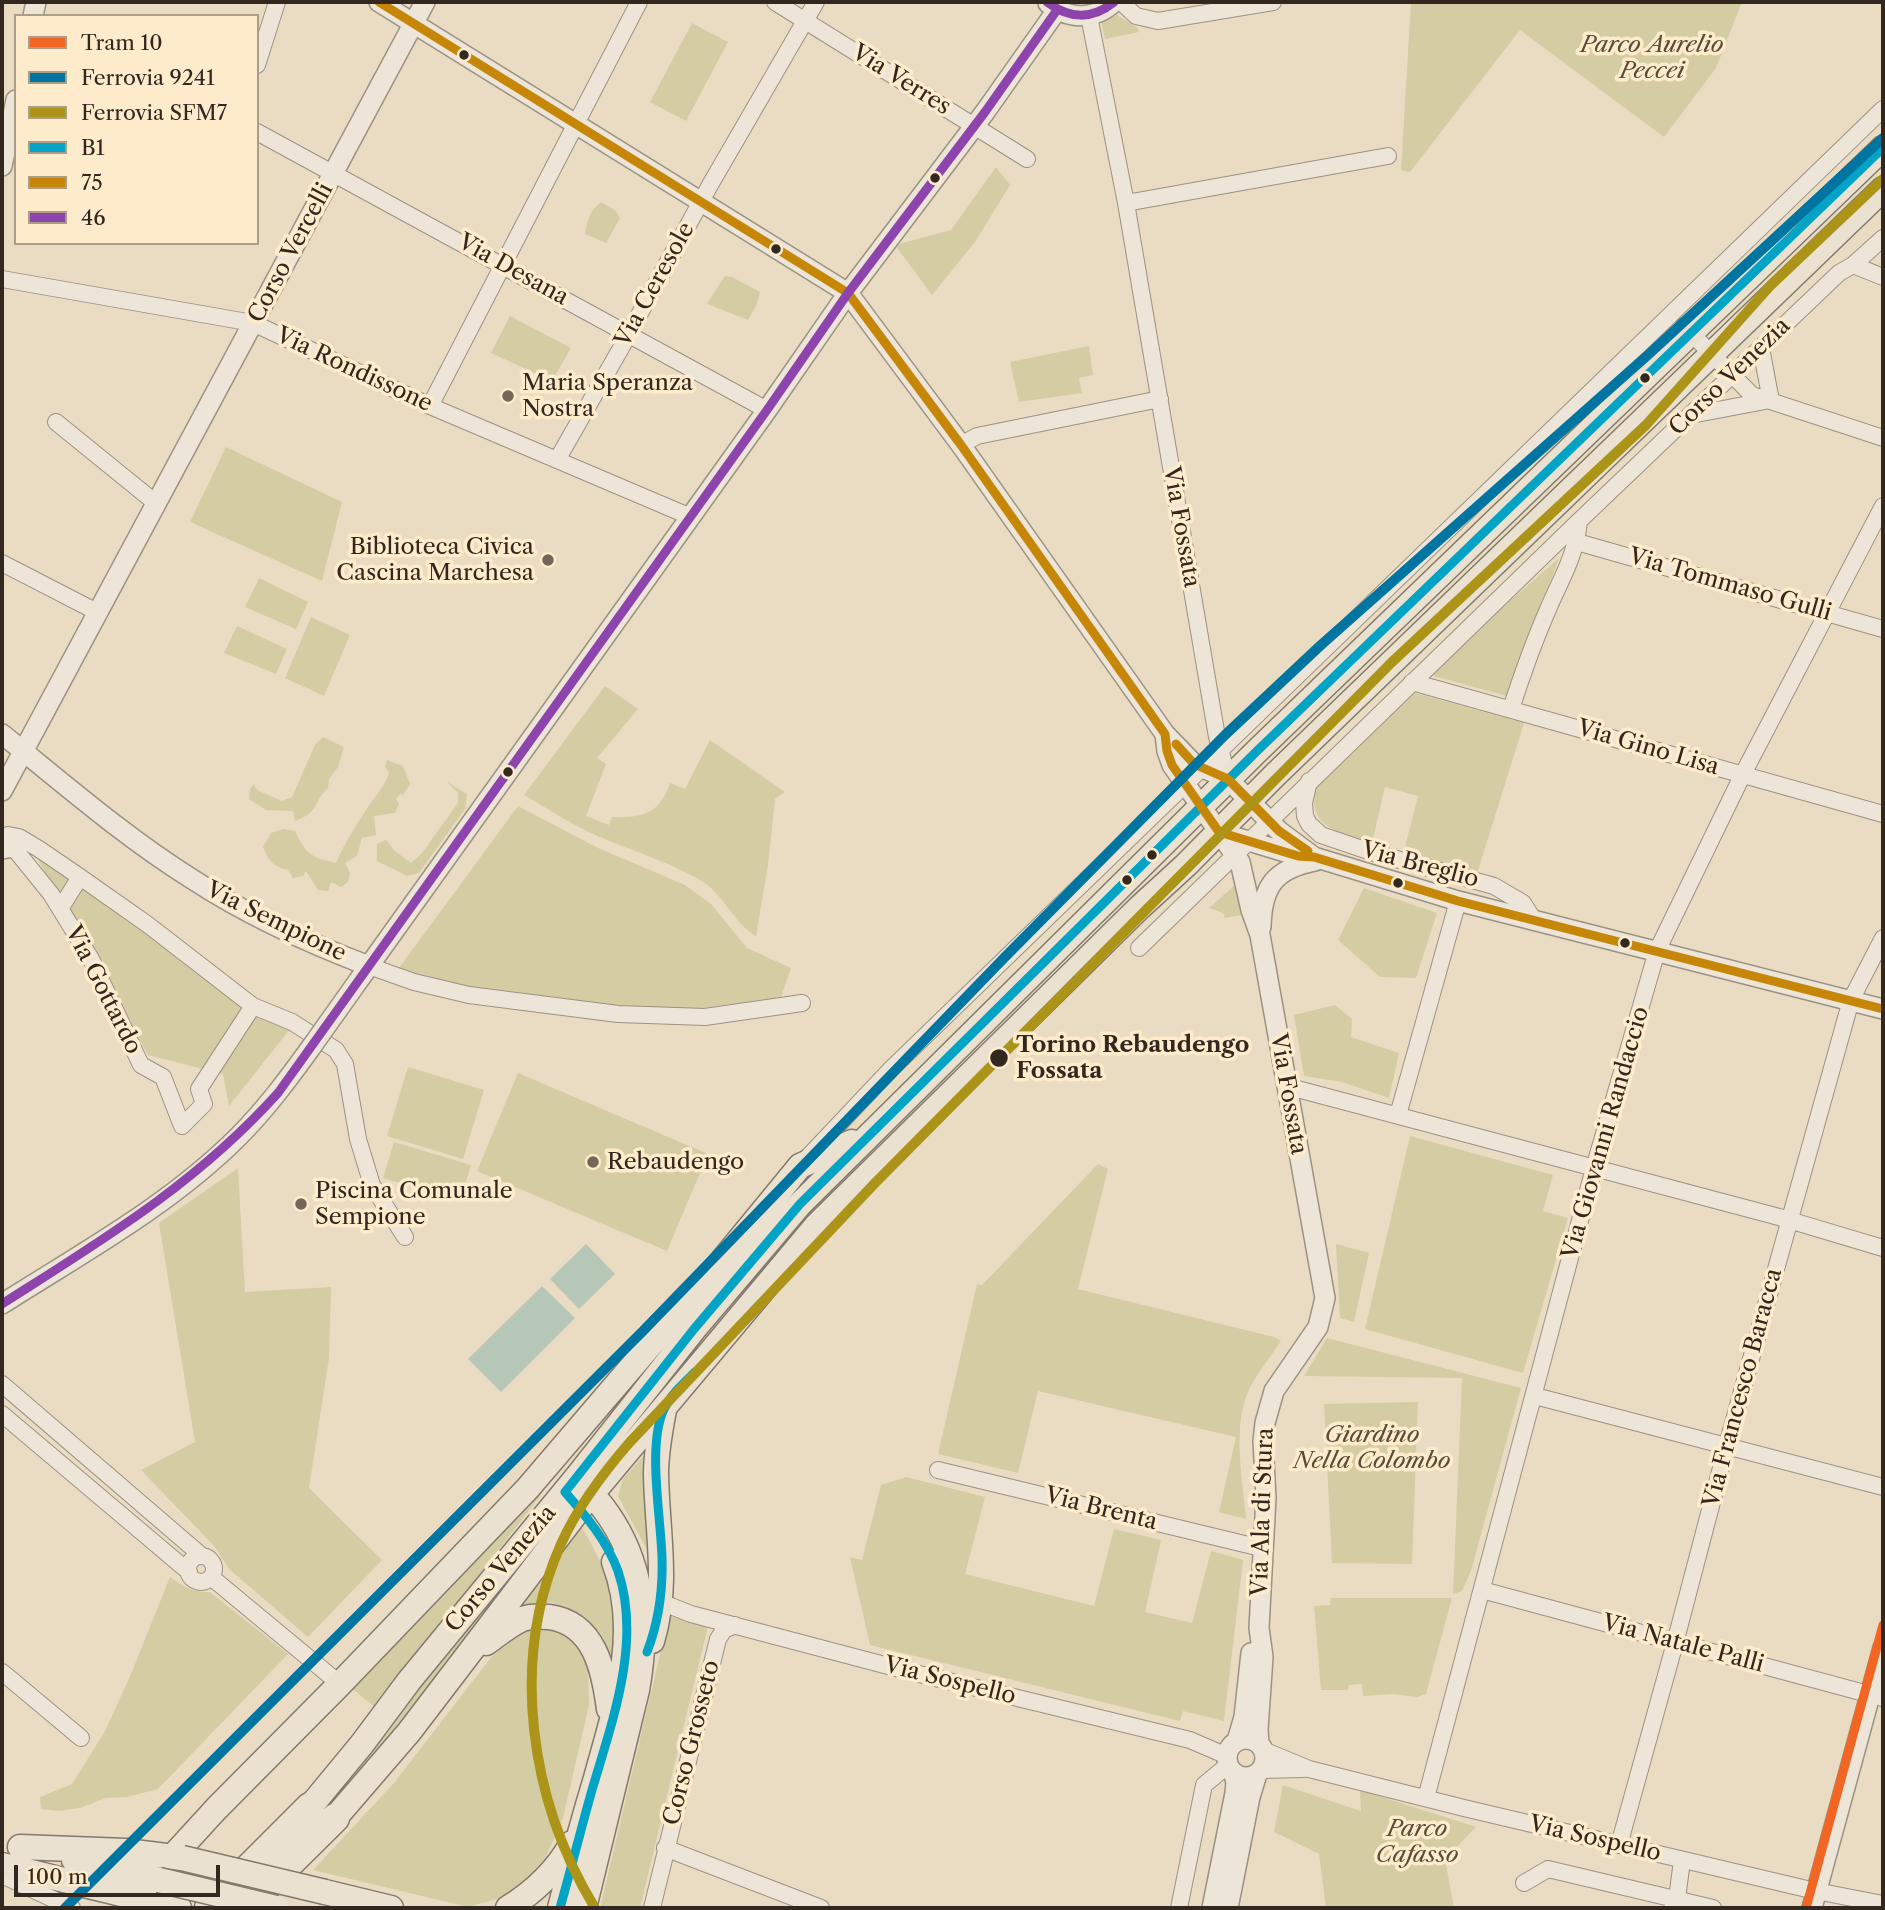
<!DOCTYPE html>
<style>
body{margin:0}
#map{position:relative;width:1885px;height:1910px;overflow:hidden;background:#eadcc2;font-family:"Libre Caslon Text",serif}
canvas{display:block}
.frame{position:absolute;inset:0;border:4px solid #332820;pointer-events:none}
.legend{position:absolute;left:14px;top:14px;width:245px;height:231px;box-sizing:border-box;background:#fdebcc;border:2px solid #ac9d87;margin:0;padding:9px 12px;list-style:none;font-size:21px;color:#332820}
.legend li{display:flex;align-items:center;gap:14px;height:35px}
.legend b{width:35px;border:2px solid #ac9d87}
.scale{position:absolute;left:14px;top:1865px;width:206px;height:32px;box-sizing:border-box;border:4px solid #332820;border-top:0;padding-left:9px;font-size:21px;line-height:24px;white-space:nowrap;color:#332820;-webkit-text-stroke:5px #fdebcc;paint-order:stroke}
</style>
<div id="map">
<canvas width="1885" height="1910"></canvas>
<div class="frame"></div>
<ul class="legend">
<li><b style="height:9px;background:#f26522"></b>Tram 10</li>
<li><b style="height:9px;background:#0075a1"></b>Ferrovia 9241</li>
<li><b style="height:9px;background:#ac9418"></b>Ferrovia SFM7</li>
<li><b style="height:9px;background:#03a3c5"></b>B1</li>
<li><b style="height:9px;background:#c68608"></b>75</li>
<li><b style="height:9px;background:#8e44ad"></b>46</li>
</ul>
<div class="scale">100 m</div>
</div>
<script>
const context = document.querySelector('canvas').getContext('2d');
context.lineJoin = 'round';
function fill(path, color) { context.fillStyle = color; context.fill(path, 'evenodd'); }
function trace(path, color, width, dash) { context.strokeStyle = color; context.lineWidth = width; context.lineCap = dash ? 'butt' : 'round'; context.setLineDash(dash || []); context.stroke(path); }
function drawText(font, color, halo, rows, align = 'center') {
  context.font = font + ' "Libre Caslon Text",serif'; context.lineWidth = 7; context.setLineDash([]); context.textBaseline = 'middle'; context.strokeStyle = halo; context.fillStyle = color; for (const [text, x, y, turn = 0] of rows) {
    context.save(); context.translate(x, y); context.rotate((+turn || 0) * Math.PI / 180); context.textAlign = isNaN(turn) ? turn : align; if (halo) context.strokeText(text, 0, 0); context.fillText(text, 0, 0); context.restore();
  }
}
fill(new Path2D(`
 M 1411,2 L 1742,2 L 1716,68 L 1664,137 L 1520,30 L 1410,172 L 1401,170 Z
 M 1117,15 L 1138,28 L 1139,32 L 1105,39 L 1101,22 Z
 M 692,23 L 728,42 L 686,121 L 650,102 Z
 M 996,167 L 1010,185 L 975,242 L 932,295 L 895,245 L 951,230 Z
 M 601,202 L 616,211 L 620,218 L 606,243 L 585,234 C 586,222 591,209 601,202 Z
 M 725,276 L 732,277 L 760,292 L 756,306 L 748,320 L 707,304 Z
 M 510,316 L 571,348 L 552,381 L 491,353 Z
 M 1089,346 L 1093,375 L 1079,378 L 1082,393 L 1019,402 L 1010,362 Z
 M 226,447 L 342,502 L 322,581 L 190,522 Z
 M 1559,558 L 1510,697 L 1426,674 Z
 M 259,578 L 308,602 L 296,629 L 245,607 Z
 M 311,617 L 350,635 L 324,696 L 285,678 Z
 M 237,626 L 287,649 L 276,674 L 224,653 Z
 M 605,686 L 638,709 L 597,758 L 606,764 L 586,816 L 609,825 L 612,817 C 642,818 660,814 670,783 L 685,789 L 710,740 L 785,792 L 775,799 L 768,865 L 756,936 C 734,924 725,896 703,882 C 671,862 634,852 600,837 C 573,826 549,809 524,795 Z
 M 1415,693 L 1524,723 L 1477,874 L 1403,855 L 1418,796 L 1385,787 L 1372,844 C 1343,833 1305,828 1316,788 Z
 M 323,737 L 344,747 L 338,767 L 329,779 L 328,788 C 312,803 320,812 295,821 L 293,811 L 266,810 L 249,799 L 250,789 L 254,784 L 257,790 L 282,801 L 292,797 L 315,745 Z
 M 387,760 L 403,766 L 410,784 L 403,795 L 400,794 L 396,799 L 399,804 L 395,813 L 374,816 L 376,835 L 362,838 L 357,856 L 345,863 L 350,873 L 348,882 L 341,887 L 331,882 L 328,891 L 318,890 L 306,871 L 303,876 L 293,878 L 288,870 C 274,867 268,861 263,847 L 271,833 L 283,829 L 295,831 C 306,854 310,857 336,863 C 344,844 355,827 366,810 C 374,797 385,787 389,773 L 385,766 Z
 M 447,782 L 467,794 L 465,809 L 419,873 L 407,876 L 377,861 L 377,844 L 386,840 L 395,851 L 411,863 L 422,853 L 458,803 L 458,793 Z
 M 518,806 L 598,848 L 685,885 L 711,904 L 747,948 L 791,968 L 781,997 L 690,1010 L 627,1010 L 444,982 L 399,968 Z
 M 37,858 L 290,1029 L 229,1106 L 223,1074 L 148,1055 Z
 M 1236,884 L 1241,915 L 1225,918 L 1223,913 L 1209,908 Z
 M 1364,888 L 1437,913 L 1416,978 L 1380,977 L 1338,940 Z
 M 1335,1005 L 1352,1019 L 1351,1037 L 1399,1053 L 1389,1098 L 1342,1082 L 1304,1076 L 1294,1015 Z
 M 408,1067 L 484,1090 L 463,1159 L 387,1136 Z
 M 518,1073 L 708,1154 L 667,1251 L 477,1171 Z
 M 1410,1136 L 1553,1175 L 1543,1211 L 1568,1218 L 1523,1373 L 1365,1329 Z
 M 394,1142 L 471,1165 L 460,1201 L 383,1178 Z
 M 1098,1164 L 1108,1169 L 1078,1289 L 1274,1337 L 1281,1341 C 1270,1358 1256,1374 1248,1392 C 1232,1430 1243,1479 1246,1519 L 1219,1512 L 1236,1437 L 1038,1391 L 1018,1473 L 938,1454 L 977,1284 L 982,1285 Z
 M 238,1168 L 245,1292 L 331,1287 L 329,1358 L 309,1488 L 382,1560 L 308,1637 L 229,1569 L 215,1547 L 141,1470 L 195,1442 L 159,1223 Z
 M 1336,1244 L 1369,1253 L 1354,1322 L 1340,1318 Z
 M 1327,1338 L 1521,1388 L 1471,1571 L 1462,1591 L 1453,1594 L 1462,1378 L 1304,1376 Z
 M 1418,1402 L 1412,1564 L 1332,1563 L 1324,1404 Z
 M 646,1453 L 652,1559 L 618,1496 L 623,1479 Z
 M 906,1477 L 985,1497 L 965,1574 L 1094,1606 L 1114,1529 L 1161,1540 L 1145,1612 L 1192,1623 L 1211,1551 L 1243,1560 L 1224,1721 L 1183,1711 L 1180,1721 L 870,1645 L 850,1557 L 862,1560 L 881,1485 Z
 M 539,1494 L 541,1495 L 376,1708 L 350,1687 Z
 M 556,1511 L 563,1516 L 338,1800 L 320,1812 Z
 M 581,1526 C 598,1555 616,1589 616,1624 C 616,1637 613,1650 612,1662 L 601,1634 L 580,1613 L 550,1602 L 515,1610 Z
 M 170,1577 C 184,1587 192,1593 210,1592 L 288,1654 L 158,1789 L 127,1797 L 106,1798 L 80,1808 L 59,1811 L 41,1809 L 40,1797 L 72,1784 L 105,1731 L 131,1674 Z
 M 1331,1598 L 1452,1598 L 1426,1694 L 1417,1697 L 1393,1694 L 1363,1696 L 1362,1684 L 1349,1685 L 1348,1690 L 1321,1690 L 1314,1606 L 1330,1605 Z
 M 669,1616 L 708,1626 L 640,1908 L 600,1908 Z
 M 553,1628 L 571,1639 L 588,1665 L 589,1705 L 563,1818 L 546,1857 L 525,1882 L 500,1898 L 468,1907 L 313,1870 L 394,1783 L 493,1655 L 521,1629 Z
 M 1283,1785 L 1361,1811 L 1360,1790 L 1476,1827 L 1445,1859 L 1454,1908 L 1326,1908 L 1319,1854 L 1274,1832 Z`), '#d4cda3');
fill(new Path2D(`
 M 586,1244 L 615,1274 L 579,1309 L 550,1279 Z
 M 542,1286 L 575,1318 L 501,1392 L 468,1359 Z`), '#b6c6b7');
const minor = new Path2D(`
 M 775,2 L 1027,159
 M 1121,2 L 1136,16 L 1158,21 L 1273,2
 M 1089,16 L 1126,203 L 1217,737 L 1228,779
 M 257,65 L 277,2
 M 257,132 L 767,410
 M 1126,203 L 1388,156
 M 1853,265 L 1883,277
 M 2,279 L 253,323 L 430,406 L 691,517
 M 1684,326 L 1752,395 L 1883,438
 M 1761,348 L 1771,401
 M 430,406 L 639,2
 M 1691,415 L 1765,401
 M 56,422 L 157,504
 M 961,445 L 977,436 L 1160,399
 M 557,460 L 621,348 L 710,185 L 816,2
 M 1577,542 L 1883,629
 M 2,563 L 99,613
 M 1412,682 L 1883,814
 M 1511,709 C 1522,675 1534,641 1549,607 C 1562,577 1576,555 1579,521 L 1839,273 L 1853,265 L 1883,238
 M 1309,781 L 1304,803 L 1305,816 L 1309,824 L 1321,835 L 1371,852 L 1494,886 L 1523,903 L 1533,919
 M 8,835 L 19,837 L 39,849 L 80,877 L 147,924 L 253,1006 L 292,1022 L 336,1050 L 345,1064 L 358,1139 L 372,1185 L 405,1237
 M 9,836 L 13,847 L 51,894 L 91,959 L 141,1065 L 163,1077 L 182,1126 L 204,1104 L 199,1089 L 253,1006
 M 60,909 L 80,877
 M 1139,948 L 1579,521
 M 369,966 L 414,982 L 469,995 L 618,1014 L 705,1017 L 802,1003
 M 1286,1086 L 1779,1217 L 1883,1248
 M 1398,1115 L 1458,901
 M 807,1158 L 891,1069 L 1883,109
 M 2,1384 L 202,1556
 M 1535,1396 L 1883,1487
 M 2,1414 L 189,1572
 M 938,1470 L 1265,1549
 M188 1569a13 13 0 1 1 26 0a13 13 0 1 1-26 0Z
 M 211,1577 L 340,1684
 M 1482,1590 L 1883,1698
 M 653,1599 L 691,1614 L 915,1673 L 1190,1740 L 1227,1756
 M 2,1672 L 81,1738
 M 1263,1750 L 1309,1769 L 1464,1808 L 1811,1890 L 1883,1904
 M 1261,1770 L 1304,1769
 M 1426,1798 L 1594,1168 L 1657,951 L 1743,774 L 1883,506
 M 1619,1845 L 1675,1643 L 1727,1445 L 1851,1000 L 1883,938
 M 665,1848 L 821,1908
 M 2,1875 L 72,1908
 M 1524,1883 L 1548,1869 L 1713,1908
 M 652,1908 L 718,1639 L 724,1630 L 735,1625
 M 1179,1908 L 1204,1785 L 1228,1765
 M 1672,1908 L 1677,1899 L 1682,1860`);
const tertiary = new Path2D(`
 M 379,2 L 848,293 L 961,445 L 1165,734 L 1194,764 L 1228,779 L 1279,831 L 1314,857
 M 1048,3 C 1068,20 1095,20 1114,2
 M 33,16 L 36,2
 M 2,166 L 16,100
 M 2,734 C 64,784 125,837 192,879 C 247,915 308,943 369,966
 M 1165,734 L 1167,751 L 1172,765 L 1240,862 L 1251,910 L 1260,935 L 1325,1298 L 1318,1327 L 1274,1391 L 1265,1423 L 1263,1441 L 1266,1498 L 1259,1628 L 1263,1657 L 1258,1729 L 1259,1744
 M 2,791 L 425,2
 M 1219,832 L 1298,856 L 1314,857 L 1458,901 L 1883,1009
 M 2,849 L 13,847
 M 1261,927 C 1262,887 1274,869 1315,861
 M 361,977 L 767,410 L 848,293 L 985,112 L 1057,10
 M 2,1304 C 82,1253 170,1205 238,1137 C 266,1109 289,1078 312,1046
 M1227 1758a19 19 0 1 1 38 0a19 19 0 1 1-38 0Z
 M 1237,1741 L 1244,1717 L 1251,1653
 M 1212,1908 L 1235,1793 L 1236,1782 L 1233,1772
 M 1228,1908 L 1250,1797 L 1257,1774
 M 1812,1908 L 1883,1648`);
const primary = new Path2D(`
 M 582,1484 C 641,1541 651,1613 637,1690 L 584,1908
 M 652,1641 C 669,1585 657,1532 656,1474 C 656,1453 660,1431 664,1410
 M 486,1643 C 497,1635 509,1625 522,1619 C 530,1616 540,1616 549,1617 C 595,1623 604,1671 609,1709
 M 310,1807 L 362,1744 L 409,1681 L 576,1478 L 694,1329 L 800,1204 L 1257,751 L 1883,148
 M 335,1818 L 409,1732 L 580,1508 L 817,1225 L 1140,907 L 1186,865 L 1275,775 L 1883,189
 M 20,1847 L 126,1851 L 182,1858
 M 173,1856 L 216,1809 L 340,1684 L 528,1488 L 718,1266 L 800,1166 L 852,1142
 M 74,1860 L 159,1880
 M 2,1865 L 179,1908
 M 325,1892 L 391,1908
 M 508,1908 C 534,1892 557,1870 572,1843
 M 560,1908 C 571,1865 583,1821 596,1778 C 615,1708 642,1633 614,1562`);
const motorway = new Path2D(`
 M 209,1908 L 310,1807
 M 244,1908 L 335,1818`);
trace(minor, '#9b9283', 18);
trace(tertiary, '#9b9283', 22);
trace(primary, '#827a6c', 27);
trace(motorway, '#827a6c', 31);
trace(minor, '#ede5d8', 16);
trace(tertiary, '#ede5d8', 19);
trace(primary, '#eae1d1', 24);
trace(motorway, '#eae1d1', 28);
const tertiaryBridge = new Path2D(`
 M 312,1046 L 361,977`);
const primaryBridge = new Path2D(`
 M 182,1858 L 325,1892
 M 159,1880 L 276,1908`);
trace(tertiaryBridge, '#9b9283', 22, []);
trace(primaryBridge, '#827a6c', 27, []);
trace(tertiaryBridge, '#ede5d8', 19);
trace(primaryBridge, '#eae1d1', 24);
trace(new Path2D(`
 M 647,1652 C 659,1621 663,1591 662,1558 C 661,1517 647,1445 664,1409 C 671,1394 684,1383 695,1372
 M 560,1908 C 571,1869 581,1829 592,1790 C 612,1722 642,1642 618,1571 C 607,1541 586,1516 565,1492 L 694,1329 L 800,1204 L 1257,751 L 1883,148`), '#03a3c5', 9);
trace(new Path2D(`
 M 379,2 L 848,293 L 961,445 L 1165,734 L 1167,751 L 1172,765 L 1219,832 L 1298,856 L 1314,857 L 1458,901 L 1883,1009
 M 1176,744 L 1194,764 L 1228,779 L 1279,831 L 1308,851`), '#c68608', 9);
trace(new Path2D(`
 M 1047,2 C 1069,19 1092,20 1114,2
 M 2,1304 C 104,1239 196,1184 278,1093 L 767,410 L 848,293 L 985,112 L 1057,10`), '#8e44ad', 9);
trace(new Path2D(`
 M 65,1908 L 643,1331 L 1004,958 L 1225,735 L 1321,645 L 1649,354 L 1883,138`), '#0075a1', 10);
trace(new Path2D(`
 M 595,1908 C 530,1801 509,1661 561,1544 C 578,1506 603,1473 630,1442 L 876,1182 L 1392,662 L 1646,425 L 1771,285 L 1883,179`), '#ac9418', 10);
trace(new Path2D(`
 M 1806,1908 L 1883,1625`), '#f26522', 9);
for (const [x, y, r, color] of [
 [464,55,6,"#332820"],
 [935,178,6,"#332820"],
 [776,249,6,"#332820"],
 [1645,378,6,"#332820"],
 [508,396,7,"#736759"],
 [548,560,7,"#736759"],
 [508,772,6,"#332820"],
 [1152,855,6,"#332820"],
 [1127,880,6,"#332820"],
 [1398,883,6,"#332820"],
 [1625,943,6,"#332820"],
 [999,1058,10,"#332820"],
 [593,1162,7,"#736759"],
 [301,1204,7,"#736759"]
]) { const dot = new Path2D(); dot.arc(x, y, r, 0, 2 * Math.PI); context.fillStyle = color; context.fill(dot); trace(dot, '#fdebcc', 2.5); }
drawText('italic 23px', '#574e3a', '#fdebcc', [
 ["Parco Aurelio",1652,45],
 ["Peccei",1652,71],
 ["Giardino",1372,1435],
 ["Nella Colombo",1372,1461],
 ["Parco",1417,1829],
 ["Cafasso",1417,1855]
]);
drawText('23px', '#332820', '#fdebcc', [
 ["Via Verres",901,80,32],
 ["Corso Vercelli",291,253,-62],
 ["Via Desana",513,270,29],
 ["Via Ceresole",655,285,-61],
 ["Via Rondissone",354,370,25],
 ["Corso Venezia",1730,377,-44],
 ["Via Fossata",1181,527,80],
 ["Via Tommaso Gulli",1730,585,16],
 ["Via Gino Lisa",1648,748,16],
 ["Via Breglio",1420,865,15],
 ["Via Sempione",276,922,26],
 ["Via Gottardo",103,990,63],
 ["Via Fossata",1288,1094,80],
 ["Via Giovanni Randaccio",1606,1133,-74],
 ["Via Francesco Baracca",1743,1388,-75],
 ["Via Brenta",1101,1509,14],
 ["Via Ala di Stura",1263,1512,-88],
 ["Corso Venezia",501,1569,-50],
 ["Via Natale Palli",1683,1644,15],
 ["Via Sospello",950,1681,14],
 ["Corso Grosseto",692,1743,-76],
 ["Via Sospello",1595,1839,13]
]);
drawText('23px', '#332820', '#fdebcc', [
 ["Maria Speranza",522,383],
 ["Nostra",522,409],
 ["Biblioteca Civica",534,547,"right"],
 ["Cascina Marchesa",534,573,"right"],
 ["Rebaudengo",607,1162],
 ["Piscina Comunale",315,1191],
 ["Sempione",315,1217]
], 'left');
drawText('bold 23px', '#332820', '#fdebcc', [
 ["Torino Rebaudengo",1016,1045],
 ["Fossata",1016,1071]
], 'left');
</script>
